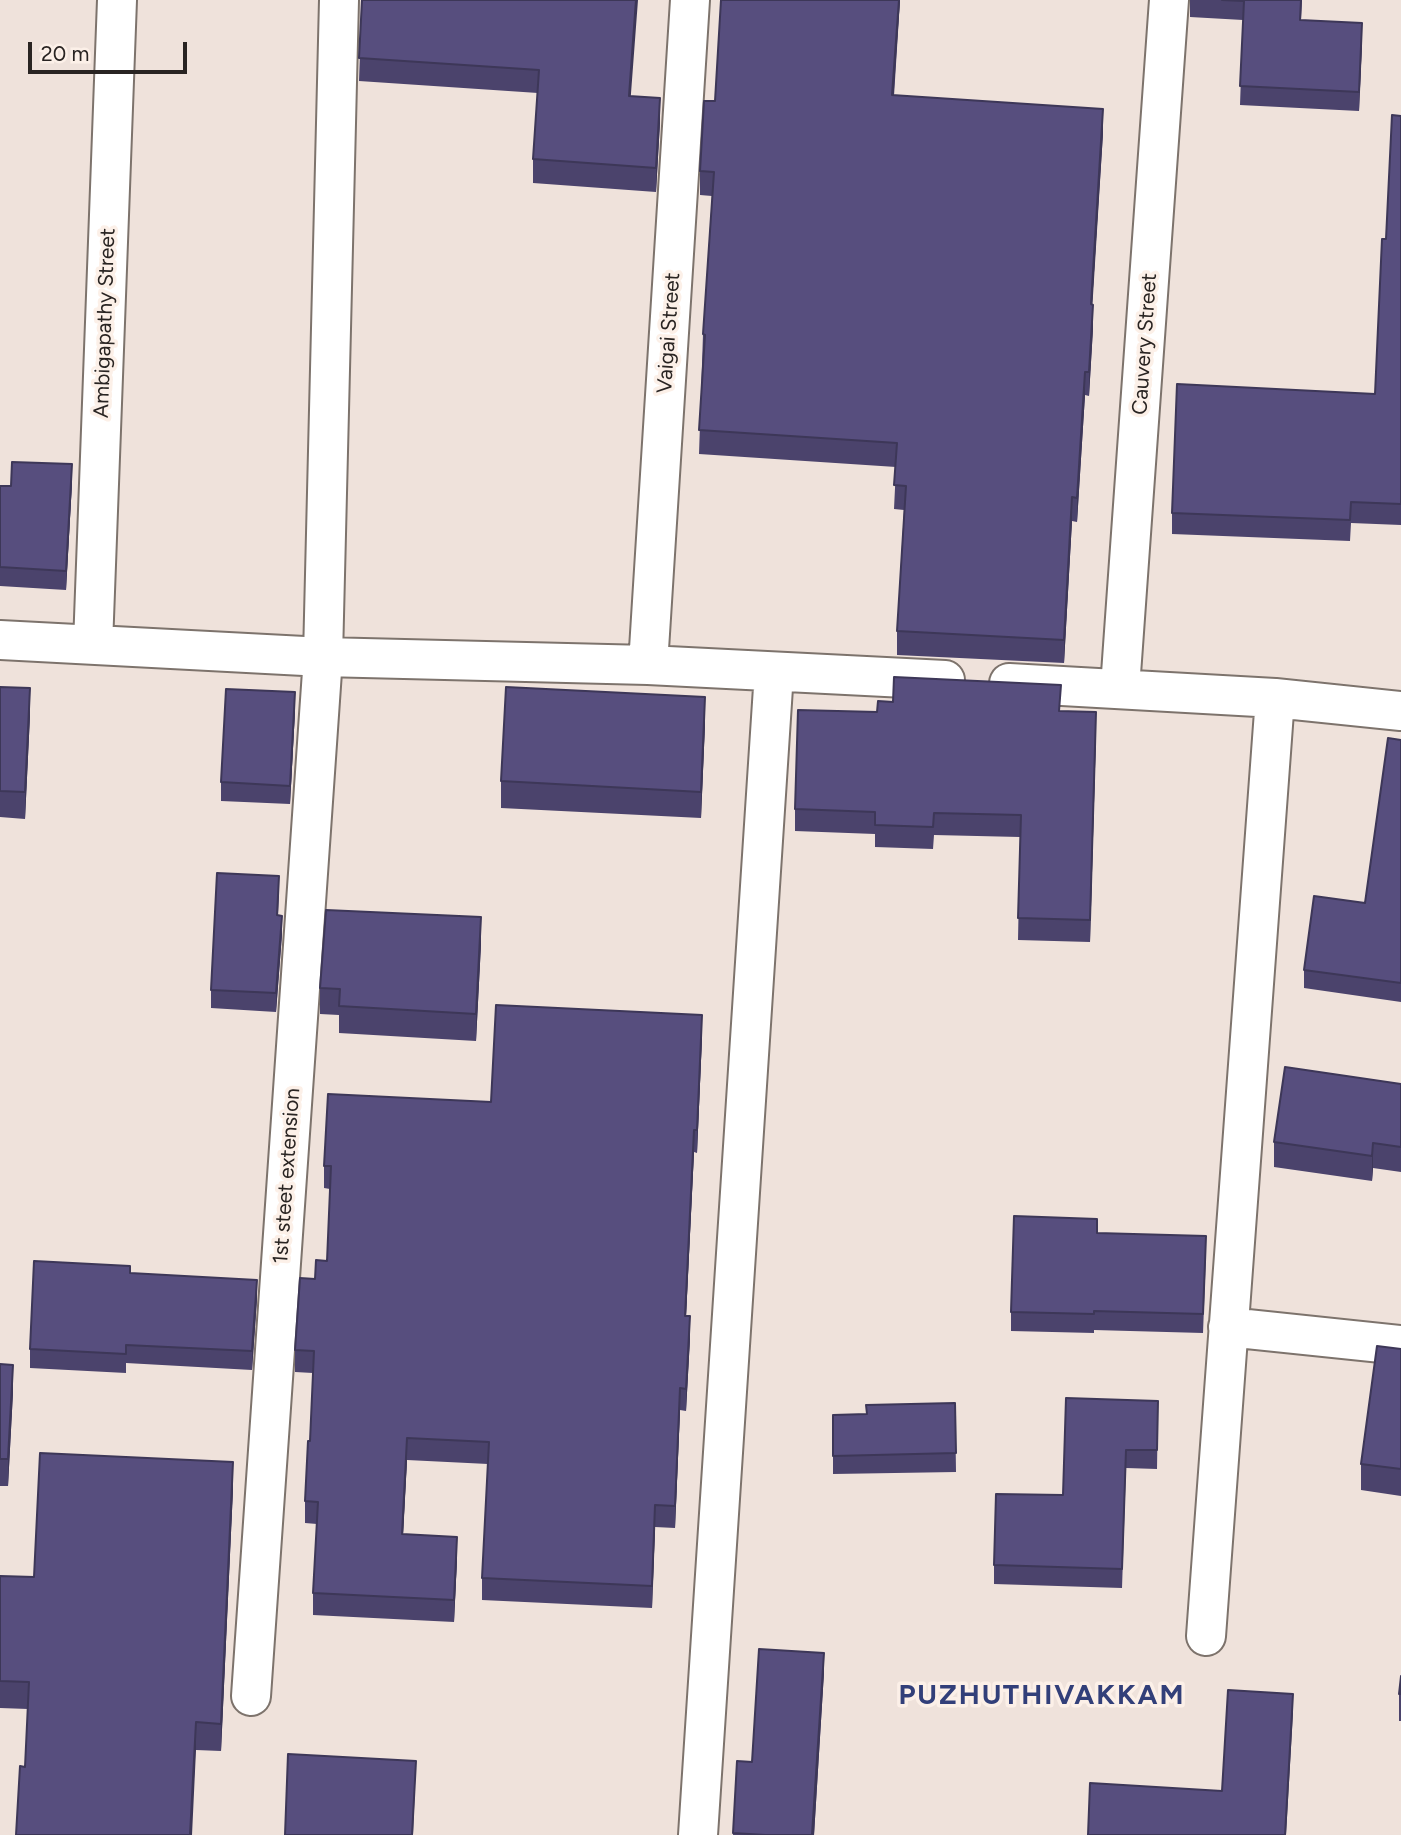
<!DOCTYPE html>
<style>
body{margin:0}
#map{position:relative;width:1401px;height:1835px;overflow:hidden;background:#efe2db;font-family:Figtree,sans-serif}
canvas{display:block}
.scale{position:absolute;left:28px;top:42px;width:159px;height:32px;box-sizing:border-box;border:4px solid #292422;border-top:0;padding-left:9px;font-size:21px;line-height:24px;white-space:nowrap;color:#292422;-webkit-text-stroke:5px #fcf0e8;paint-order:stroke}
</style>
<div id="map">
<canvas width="1401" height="1835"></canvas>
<div class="scale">20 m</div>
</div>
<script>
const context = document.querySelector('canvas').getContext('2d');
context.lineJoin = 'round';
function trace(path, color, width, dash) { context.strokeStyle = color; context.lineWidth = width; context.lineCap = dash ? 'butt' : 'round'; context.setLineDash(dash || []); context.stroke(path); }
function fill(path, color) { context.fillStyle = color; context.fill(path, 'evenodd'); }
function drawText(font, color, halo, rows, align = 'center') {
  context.font = font + ' Figtree,sans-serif'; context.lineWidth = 7; context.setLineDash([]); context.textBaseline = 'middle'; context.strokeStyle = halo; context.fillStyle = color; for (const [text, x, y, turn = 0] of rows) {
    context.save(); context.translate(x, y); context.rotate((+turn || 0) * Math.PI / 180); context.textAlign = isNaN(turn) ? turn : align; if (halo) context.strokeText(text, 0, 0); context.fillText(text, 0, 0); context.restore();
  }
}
const minor = new Path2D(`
 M 0,640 L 323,657 L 648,665 L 945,680
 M 93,645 L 117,0
 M 648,665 L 690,0
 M 1009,683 L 1275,698 L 1401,711
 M 1120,688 L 1169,0
 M 1228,1327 L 1401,1345
 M 1206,1636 L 1275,698
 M 251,1696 L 323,657 L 339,0
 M 698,1835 L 774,672`);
trace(minor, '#7d736c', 42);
trace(minor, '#fff', 38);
fill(new Path2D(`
 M 362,0 L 631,96 L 660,122 L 656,192 L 533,183 L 533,159 L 538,93 L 359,81 Z
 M 900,0 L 894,96 L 1103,133 L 1092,304 L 1093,328 L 1089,396 L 1085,395 L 1077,522 L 1072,521 L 1064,663 L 897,655 L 897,631 L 904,510 L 894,509 L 896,467 L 699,454 L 703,334 L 712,196 L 700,195 L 700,171 L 715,101 Z
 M 1190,0 L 1302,0 L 1301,20 L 1362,42 L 1359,111 L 1240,105 L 1243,20 L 1190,17 Z
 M 1401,116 L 1401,525 L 1351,523 L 1350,541 L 1172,534 L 1172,513 L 1375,394 L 1386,239 Z
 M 72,483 L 66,590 L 0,586 L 0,486 L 11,486 Z
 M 0,687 L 30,715 L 25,819 L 0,817 Z
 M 295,711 L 290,804 L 221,801 L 221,782 Z
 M 1061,711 L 1096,734 L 1090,942 L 1018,940 L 1020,837 L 934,835 L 933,849 L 875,847 L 875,834 L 795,831 L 795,809 L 877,712 Z
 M 705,724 L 701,818 L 501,808 L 501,781 Z
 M 1401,740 L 1401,1002 L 1304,988 L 1304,970 L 1365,903 Z
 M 279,895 L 278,915 L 282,934 L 276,1012 L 211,1008 L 211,990 Z
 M 481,944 L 476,1041 L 339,1033 L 339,1015 L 320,1014 L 320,988 Z
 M 702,1037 L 697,1153 L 694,1152 L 686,1316 L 690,1338 L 686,1411 L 680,1410 L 675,1528 L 655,1527 L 652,1608 L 482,1600 L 482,1578 L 488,1464 L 407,1460 L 403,1534 L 457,1559 L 454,1622 L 313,1615 L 313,1593 L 317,1524 L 305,1523 L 305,1501 L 310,1441 L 313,1373 L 295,1372 L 295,1350 L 315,1279 L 327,1261 L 330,1189 L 324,1188 L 324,1166 L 491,1102 Z
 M 1401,1084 L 1401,1172 L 1373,1168 L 1372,1181 L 1274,1167 L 1274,1142 Z
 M 1097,1233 L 1206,1254 L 1203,1333 L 1094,1330 L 1094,1333 L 1011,1331 L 1011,1312 Z
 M 130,1273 L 257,1298 L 252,1370 L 126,1363 L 126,1373 L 30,1368 L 30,1349 Z
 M 1401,1349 L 1401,1496 L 1361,1490 L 1361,1464 Z
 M 0,1364 L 13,1392 L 8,1486 L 0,1486 Z
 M 1158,1401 L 1157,1469 L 1126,1468 L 1122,1588 L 994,1584 L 994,1565 Z
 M 955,1403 L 956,1472 L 833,1474 L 833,1415 L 866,1414 L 866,1405 Z
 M 233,1489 L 221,1751 L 196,1750 L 25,1767 L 28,1709 L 0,1708 L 0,1576 L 34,1577 Z
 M 824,1672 L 814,1835 L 733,1835 L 737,1761 L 752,1762 Z
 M 1401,1676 L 1401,1721 L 1399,1721 L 1399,1694 Z`), '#4b436c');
fill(new Path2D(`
 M 636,0 L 638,0 L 629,120 L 629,96 Z
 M 899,0 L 900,0 L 892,119 L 892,95 Z
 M 1362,23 L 1362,42 L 1359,111 L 1359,92 Z
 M 660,98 L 660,122 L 656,192 L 656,168 Z
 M 1103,109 L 1103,133 L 1091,328 L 1091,304 Z
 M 1093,305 L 1093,328 L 1089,396 L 1089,372 Z
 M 1085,372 L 1085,395 L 1077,522 L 1077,498 Z
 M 72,464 L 72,483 L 66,590 L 66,571 Z
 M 1072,497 L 1072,521 L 1064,663 L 1064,640 Z
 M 30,688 L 30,715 L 25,819 L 25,792 Z
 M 295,692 L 295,711 L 290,804 L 290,786 Z
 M 705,697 L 705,724 L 701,818 L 701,792 Z
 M 1096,712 L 1096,734 L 1090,942 L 1090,920 Z
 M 282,916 L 282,934 L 276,1012 L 276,993 Z
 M 481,917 L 481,944 L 476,1041 L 476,1014 Z
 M 702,1015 L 702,1037 L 697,1153 L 697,1130 Z
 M 694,1130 L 694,1152 L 685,1338 L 685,1316 Z
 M 1373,1143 L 1373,1168 L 1372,1181 L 1372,1156 Z
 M 257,1280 L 257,1298 L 252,1370 L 252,1351 Z
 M 690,1316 L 690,1338 L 686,1411 L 686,1389 Z
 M 13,1365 L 13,1392 L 8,1486 L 8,1459 Z
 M 680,1388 L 680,1410 L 675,1528 L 675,1506 Z
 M 407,1438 L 407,1460 L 402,1556 L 402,1534 Z
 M 233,1462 L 233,1489 L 221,1751 L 221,1724 Z
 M 655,1505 L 655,1527 L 652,1608 L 652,1586 Z
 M 457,1537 L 457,1559 L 454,1622 L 454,1600 Z
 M 824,1653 L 824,1672 L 814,1835 L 812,1835 Z
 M 1293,1694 L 1293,1713 L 1286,1835 L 1285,1835 Z
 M 196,1722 L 196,1750 L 192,1835 L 190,1835 Z
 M 416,1761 L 413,1835 L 412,1835 Z`), '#3d3758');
const building = new Path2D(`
 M 362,0 L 636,0 L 629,96 L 660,98 L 656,168 L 533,159 L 539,70 L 359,58 Z
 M 721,0 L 899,0 L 892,95 L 1103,109 L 1091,304 L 1093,305 L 1089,372 L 1085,372 L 1077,498 L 1072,497 L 1064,640 L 897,631 L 906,486 L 894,485 L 897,443 L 699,430 L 705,335 L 703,334 L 714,172 L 700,171 L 704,101 L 715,101 Z
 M 1222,0 L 1301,0 L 1300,20 L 1362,23 L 1359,92 L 1240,86 L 1244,1 Z
 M 1392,115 L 1401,116 L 1401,504 L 1351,502 L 1350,520 L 1172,513 L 1177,384 L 1375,394 L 1382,239 L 1386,239 Z
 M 12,462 L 72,464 L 66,571 L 0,567 L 0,486 L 11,486 Z
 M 894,677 L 1061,685 L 1059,711 L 1096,712 L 1090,920 L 1018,918 L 1021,815 L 934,813 L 933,827 L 875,825 L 875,812 L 795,809 L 798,710 L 877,712 L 878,701 L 893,702 Z
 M 0,687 L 30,688 L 25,792 L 0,791 Z
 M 506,687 L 705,697 L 701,792 L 501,781 Z
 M 226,689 L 295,692 L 290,786 L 221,782 Z
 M 1388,738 L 1401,740 L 1401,983 L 1304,970 L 1314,896 L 1365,903 Z
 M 217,873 L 279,876 L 277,915 L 282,916 L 276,993 L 211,990 Z
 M 326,910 L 481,917 L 476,1014 L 339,1006 L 340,989 L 320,988 Z
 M 496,1005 L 702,1015 L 697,1130 L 694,1130 L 685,1316 L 690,1316 L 686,1389 L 680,1388 L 675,1506 L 655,1505 L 652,1586 L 482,1578 L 489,1442 L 407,1438 L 402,1534 L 457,1537 L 454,1600 L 313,1593 L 318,1502 L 305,1501 L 308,1441 L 310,1441 L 314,1351 L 295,1350 L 300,1278 L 315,1279 L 316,1260 L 327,1261 L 331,1166 L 324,1166 L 328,1094 L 491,1102 Z
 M 1285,1067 L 1401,1084 L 1401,1147 L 1373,1143 L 1372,1156 L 1274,1142 Z
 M 1014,1216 L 1097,1219 L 1097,1233 L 1206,1236 L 1203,1314 L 1094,1311 L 1094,1314 L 1011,1312 Z
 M 34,1261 L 130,1266 L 130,1273 L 257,1280 L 252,1351 L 126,1345 L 126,1354 L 30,1349 Z
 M 1377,1346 L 1401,1349 L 1401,1469 L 1361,1464 Z
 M 0,1364 L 13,1365 L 8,1459 L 0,1459 Z
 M 1066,1398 L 1158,1401 L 1157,1450 L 1126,1450 L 1122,1569 L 994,1565 L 996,1494 L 1063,1495 Z
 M 955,1403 L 956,1453 L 833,1456 L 833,1415 L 867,1414 L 866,1405 Z
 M 40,1453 L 233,1462 L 221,1724 L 196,1722 L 190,1835 L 16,1835 L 20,1766 L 25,1767 L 29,1682 L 0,1681 L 0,1576 L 34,1577 Z
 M 759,1649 L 824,1653 L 812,1835 L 765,1835 L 733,1833 L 737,1761 L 752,1762 Z
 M 1401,1676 L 1401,1694 L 1399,1694 Z
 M 1228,1690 L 1293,1694 L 1285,1835 L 1088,1835 L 1090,1783 L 1222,1791 Z
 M 288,1754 L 416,1761 L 412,1835 L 285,1835 Z`);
fill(building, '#574e7e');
trace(building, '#3d3758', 2);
drawText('21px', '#292422', '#fcf0e8', [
 ["Ambigapathy Street",105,323,-88],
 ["Vaigai Street",669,333,-86],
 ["Cauvery Street",1145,344,-86],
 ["1st steet extension",287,1176,-86]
]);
context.letterSpacing = '2px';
drawText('bold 28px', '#323f79', '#fcf0e8', [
 ["PUZHUTHIVAKKAM",1042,1696]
]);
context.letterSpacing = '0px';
</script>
